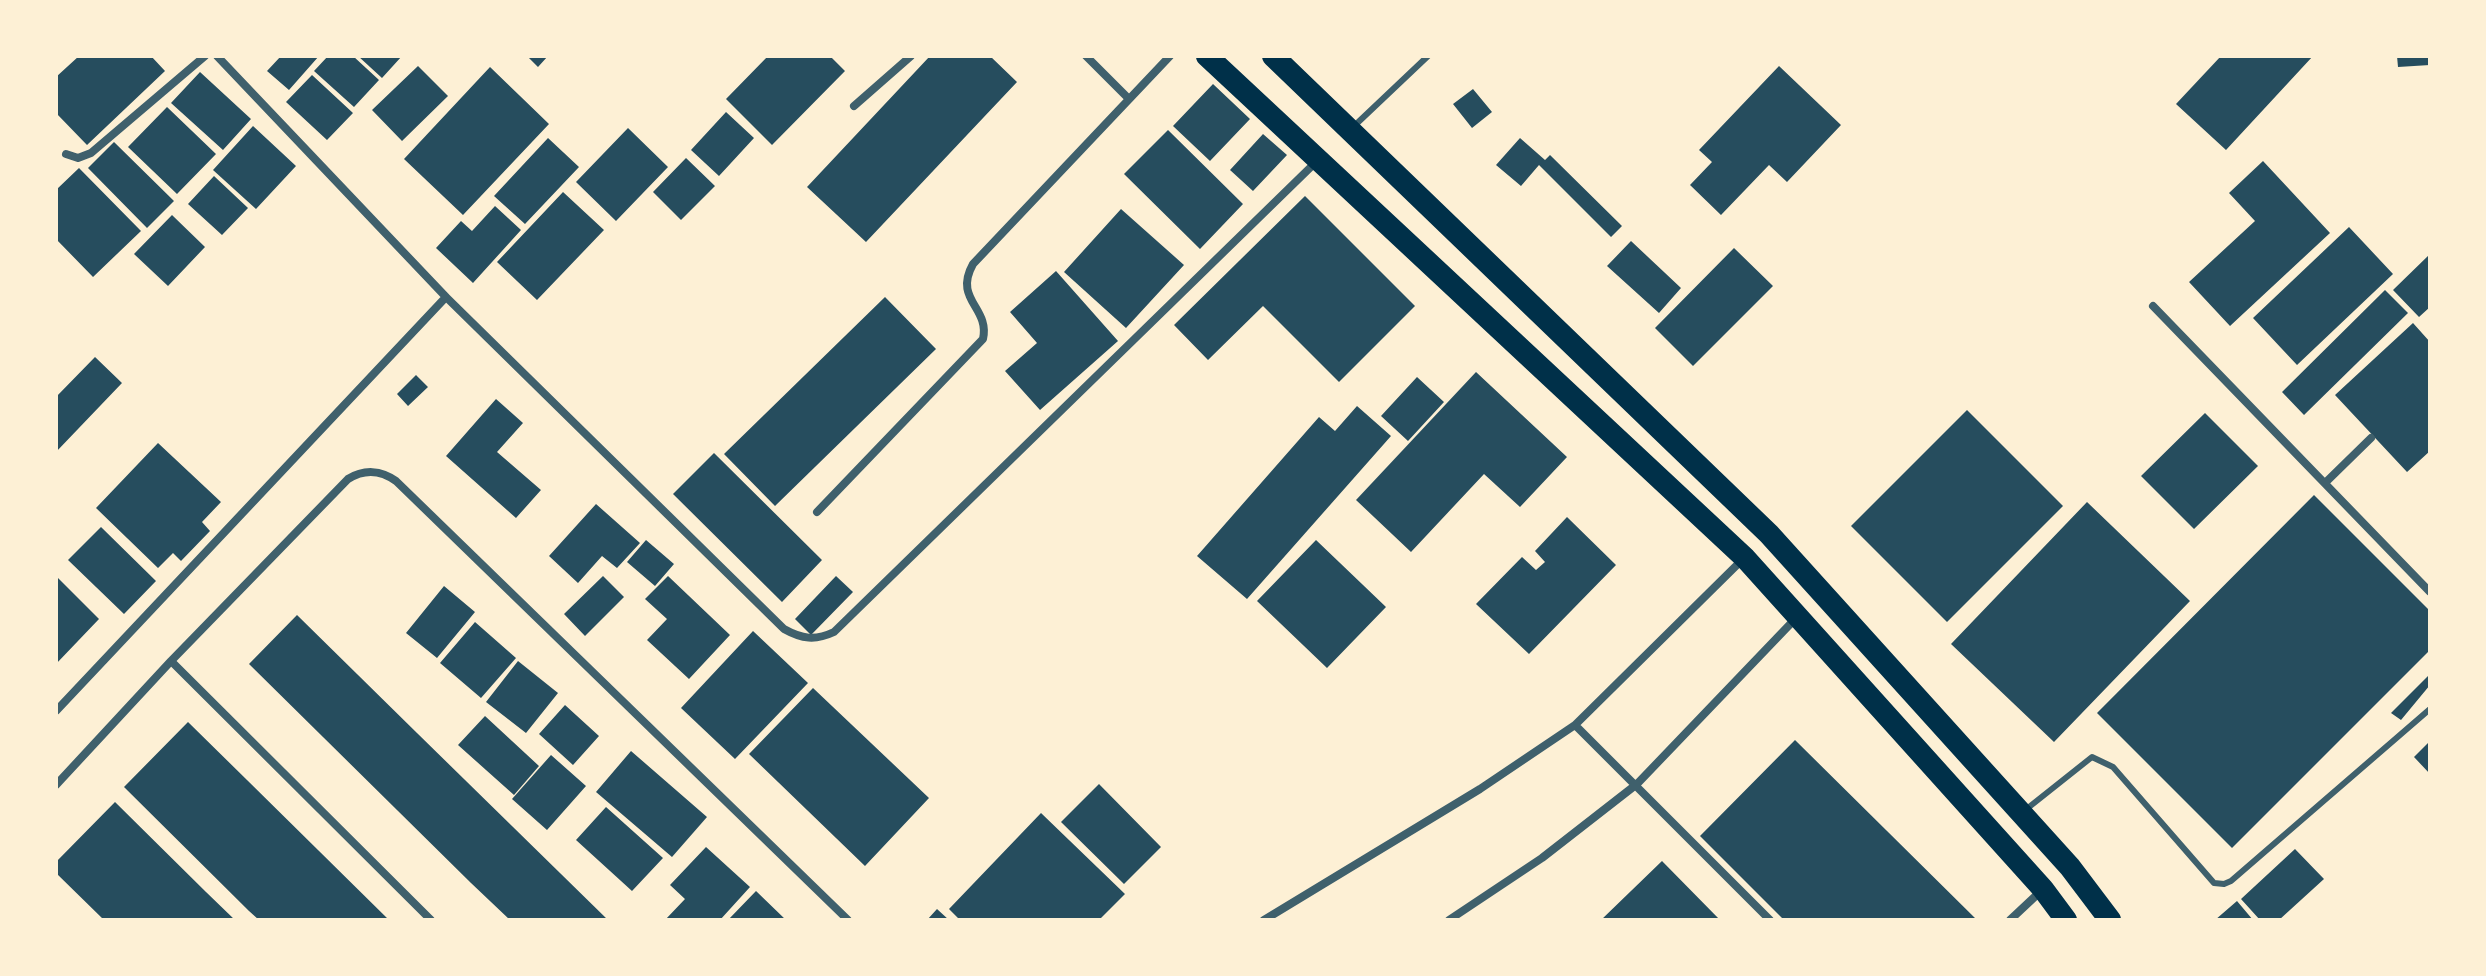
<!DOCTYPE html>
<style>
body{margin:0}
#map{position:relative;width:2486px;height:976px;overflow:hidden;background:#fdf0d5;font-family:Poppins,sans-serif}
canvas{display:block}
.frame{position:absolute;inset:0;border:58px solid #fdf0d5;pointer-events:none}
</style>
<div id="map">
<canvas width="2486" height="976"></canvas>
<div class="frame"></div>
</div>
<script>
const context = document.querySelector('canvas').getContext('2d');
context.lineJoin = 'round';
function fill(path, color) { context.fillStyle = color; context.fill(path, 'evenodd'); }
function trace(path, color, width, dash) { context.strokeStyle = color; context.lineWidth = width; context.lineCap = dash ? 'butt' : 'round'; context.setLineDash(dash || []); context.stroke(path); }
fill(new Path2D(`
 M 79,56 L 151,56 L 165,71 L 87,145 L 56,113 L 56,77 Z
 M 281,56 L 319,56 L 289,90 L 267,71 Z
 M 328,56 L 353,56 L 379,80 L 354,107 L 314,71 Z
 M 358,56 L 402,56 L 382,78 Z
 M 527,56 L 548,56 L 538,67 Z
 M 768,56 L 830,56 L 845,71 L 772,145 L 726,99 Z
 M 930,56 L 990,56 L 1017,82 L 866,242 L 807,187 Z
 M 2221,56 L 2313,56 L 2226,150 L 2176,104 Z
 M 2397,56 L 2430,56 L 2430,65 L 2398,67 Z
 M 418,66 L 448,96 L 402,141 L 372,110 Z
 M 1779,66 L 1841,125 L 1787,182 L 1769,165 L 1721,215 L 1690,185 L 1712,162 L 1699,150 Z
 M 490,67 L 549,124 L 463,215 L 404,159 Z
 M 200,72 L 251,119 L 223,150 L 171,103 Z
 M 312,75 L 353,113 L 327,140 L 286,102 Z
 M 1213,84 L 1250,119 L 1210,161 L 1173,126 Z
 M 1473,89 L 1492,112 L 1472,128 L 1453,104 Z
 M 167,107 L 216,154 L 177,194 L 128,147 Z
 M 726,112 L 754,138 L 719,176 L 691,150 Z
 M 253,126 L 296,166 L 256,209 L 213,170 Z
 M 628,128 L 668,167 L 616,221 L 576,182 Z
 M 1168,130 L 1243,204 L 1200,249 L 1124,174 Z
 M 1263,134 L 1287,155 L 1253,191 L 1230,170 Z
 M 548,138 L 579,167 L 525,224 L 494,196 Z
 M 1520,138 L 1545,160 L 1550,155 L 1622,226 L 1611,237 L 1539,165 L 1521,186 L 1496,165 Z
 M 114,142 L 174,201 L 147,228 L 88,168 Z
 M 686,158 L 715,186 L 681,220 L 653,192 Z
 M 2263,161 L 2330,233 L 2230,326 L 2189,282 L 2255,221 L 2229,193 Z
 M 79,168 L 141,231 L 93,277 L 56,239 L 56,190 Z
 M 214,176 L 248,208 L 222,235 L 188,204 Z
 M 563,192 L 604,230 L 537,300 L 497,262 Z
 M 1305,196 L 1415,306 L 1339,382 L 1263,306 L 1208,360 L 1174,325 Z
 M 495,206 L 521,230 L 473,283 L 436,248 L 461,221 L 472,231 Z
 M 1121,209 L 1184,265 L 1126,328 L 1064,272 Z
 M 172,215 L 205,247 L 168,286 L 134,254 Z
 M 2349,227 L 2393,274 L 2297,365 L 2253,318 Z
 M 1631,241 L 1681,288 L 1659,313 L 1607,266 Z
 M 1734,248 L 1773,286 L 1693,366 L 1655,328 Z
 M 2430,254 L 2430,307 L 2419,317 L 2393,290 Z
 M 1056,271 L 1118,341 L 1040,410 L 1005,371 L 1037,343 L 1010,312 Z
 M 2385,290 L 2408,313 L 2304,415 L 2282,392 Z
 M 885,297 L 936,349 L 775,506 L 724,454 Z
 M 2413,323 L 2430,342 L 2430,451 L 2407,472 L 2335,395 Z
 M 95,357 L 122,383 L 56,452 L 56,397 Z
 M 1476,372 L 1567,457 L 1520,507 L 1484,474 L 1411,552 L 1356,500 Z
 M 416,375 L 428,387 L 408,406 L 397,394 Z
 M 1417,377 L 1444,402 L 1408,441 L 1381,416 Z
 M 496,399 L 523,423 L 497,452 L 541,490 L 516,518 L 446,456 Z
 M 1357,406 L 1391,436 L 1247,599 L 1197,556 L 1319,417 L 1335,431 Z
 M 1967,410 L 2063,506 L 1947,622 L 1851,526 Z
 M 2205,413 L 2258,466 L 2194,529 L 2141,476 Z
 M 158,443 L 221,502 L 202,522 L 210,531 L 181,561 L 173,553 L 158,568 L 96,508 Z
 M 714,453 L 822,560 L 782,602 L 673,494 Z
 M 2314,495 L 2430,611 L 2430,650 L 2232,848 L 2097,713 Z
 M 2087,502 L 2190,601 L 2054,742 L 1951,644 Z
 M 596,504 L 640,543 L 617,568 L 602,556 L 578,583 L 549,556 Z
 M 1567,517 L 1616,565 L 1529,654 L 1476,604 L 1522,557 L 1536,570 L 1545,562 L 1535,551 Z
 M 101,527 L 156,581 L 124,614 L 68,560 Z
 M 646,540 L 674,564 L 655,586 L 627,562 Z
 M 1316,540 L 1386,607 L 1327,668 L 1257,601 Z
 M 56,576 L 99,619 L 56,664 Z
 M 603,576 L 624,597 L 585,636 L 564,614 Z
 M 668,576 L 730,635 L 689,679 L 647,640 L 667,619 L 645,599 Z
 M 836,576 L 853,592 L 811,635 L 795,619 Z
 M 444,586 L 475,612 L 437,658 L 406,633 Z
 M 297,615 L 417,733 L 608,920 L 510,920 L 471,883 L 249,664 Z
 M 475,622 L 516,658 L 481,698 L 440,663 Z
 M 753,631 L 808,683 L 735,759 L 681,708 Z
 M 518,661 L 558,693 L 526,733 L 486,702 Z
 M 2430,674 L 2430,685 L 2401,720 L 2391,713 Z
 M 813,688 L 929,798 L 865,866 L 749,754 Z
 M 565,705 L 599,736 L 573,765 L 539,734 Z
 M 485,716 L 539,766 L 514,795 L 458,745 Z
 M 188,722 L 247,780 L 389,920 L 259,920 L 249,911 L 124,787 Z
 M 1795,740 L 1977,920 L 1784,920 L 1700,836 Z
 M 2430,741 L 2430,774 L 2414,757 Z
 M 631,751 L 707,817 L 672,857 L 596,792 Z
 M 551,755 L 586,786 L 547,830 L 512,799 Z
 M 1099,784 L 1161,847 L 1124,884 L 1061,822 Z
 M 115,802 L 206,892 L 235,920 L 104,920 L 56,873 L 56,862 Z
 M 606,807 L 663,858 L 632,891 L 576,840 Z
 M 1041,813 L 1125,894 L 1099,920 L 960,920 L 949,909 Z
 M 706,847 L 750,887 L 720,920 L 665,920 L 685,899 L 670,885 Z
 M 2295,849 L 2324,879 L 2279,920 L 2260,920 L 2241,899 Z
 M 1662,861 L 1720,920 L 1601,920 Z
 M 756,891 L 786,920 L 728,920 Z
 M 2237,901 L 2253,920 L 2215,920 Z
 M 937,909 L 949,920 L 927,920 Z`), '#264d5e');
trace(new Path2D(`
 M 1352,128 L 1428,56
 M 2024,811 L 2092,757 L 2113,767 L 2214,883 L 2224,884 L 2231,881 L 2430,709`), '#3f606c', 6);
trace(new Path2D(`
 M 217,56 L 446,297 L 784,629 C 802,639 815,641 834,632 L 1317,161
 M 1086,56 L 1128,98
 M 854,106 L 911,56
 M 66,154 L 78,158 L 91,153 L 205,56
 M 2153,306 L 2430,592
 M 2325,483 L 2371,438
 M 817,512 L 983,339 C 990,307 953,300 973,264 L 1170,56
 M 171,661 L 431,920
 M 56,711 L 446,297
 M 1575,725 L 1770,920
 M 56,785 L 171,661 L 348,479 C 364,469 381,470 396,481 L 848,920
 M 1264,920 L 1480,789 L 1575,725 L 1743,559
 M 1449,920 L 1542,858 L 1637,784 L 1797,617
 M 2010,920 L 2042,890`), '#3f606c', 8);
trace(new Path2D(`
 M 1207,56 L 1745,558 L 2043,889 L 2066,920
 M 1273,56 L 1769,534 L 2070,867 L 2110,920`), '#003049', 22);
</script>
